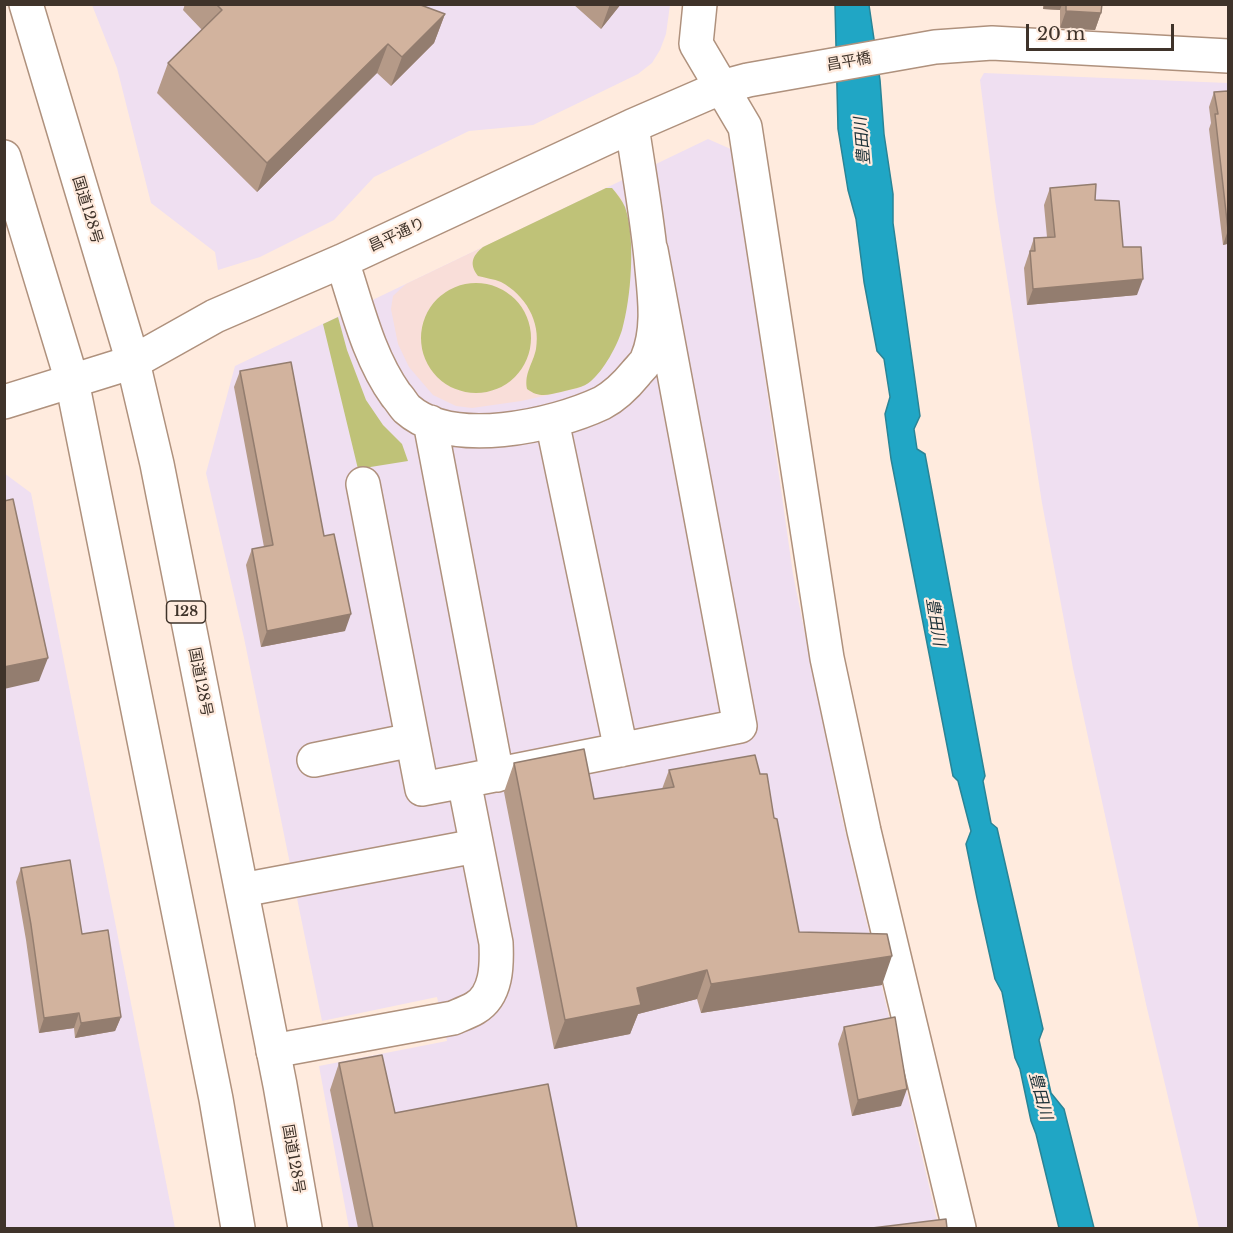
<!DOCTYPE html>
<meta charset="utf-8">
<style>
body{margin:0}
#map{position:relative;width:1233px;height:1233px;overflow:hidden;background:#ffebde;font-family:"Libre Baskerville",serif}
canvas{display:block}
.frame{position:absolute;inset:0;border:6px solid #3f332a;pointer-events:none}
.scale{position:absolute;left:1026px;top:24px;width:148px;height:27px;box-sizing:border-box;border:3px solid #3f332a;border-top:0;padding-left:8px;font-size:18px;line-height:21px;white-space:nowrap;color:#3f332a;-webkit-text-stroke:4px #ffebde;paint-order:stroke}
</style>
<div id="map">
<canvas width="1233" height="1233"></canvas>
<div class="frame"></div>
<div class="scale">20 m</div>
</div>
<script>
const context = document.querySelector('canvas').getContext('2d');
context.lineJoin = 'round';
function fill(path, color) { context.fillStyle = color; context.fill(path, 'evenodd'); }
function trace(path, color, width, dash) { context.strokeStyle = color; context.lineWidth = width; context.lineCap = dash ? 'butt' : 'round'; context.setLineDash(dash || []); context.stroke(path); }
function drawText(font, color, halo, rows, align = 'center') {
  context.font = font + ' "Libre Baskerville","Noto Sans JP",serif'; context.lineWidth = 4.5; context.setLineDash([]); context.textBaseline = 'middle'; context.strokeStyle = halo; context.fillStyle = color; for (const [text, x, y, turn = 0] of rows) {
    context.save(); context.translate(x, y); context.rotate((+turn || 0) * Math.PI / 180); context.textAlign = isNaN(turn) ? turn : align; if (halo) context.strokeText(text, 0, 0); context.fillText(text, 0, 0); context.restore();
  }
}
fill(new Path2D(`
 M 92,5 L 670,5 L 666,34 L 660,50 L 652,63 L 638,74 L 533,125 L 469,131 L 374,177 L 334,220 L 260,257 L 218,270 L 215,252 L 151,203 L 117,68 Z
 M 984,73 L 1228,83 L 1228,1228 L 1199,1228 L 1146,1004 L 1073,668 L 1042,503 L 995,200 L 980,80 Z
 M 708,139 L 733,150 L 793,574 L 841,813 L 939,1228 L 349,1228 L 319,1066 L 447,1041 L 437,997 L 322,1021 L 244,638 L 206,473 L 235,366 Z
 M 4,473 L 31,493 L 175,1228 L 5,1228 Z`), '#efdff1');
fill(new Path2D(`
 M 606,188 L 612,188 L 621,198 L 625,209 L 630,245 L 630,285 L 621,332 L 603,365 L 590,382 L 579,388 L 521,401 L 472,408 L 456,406 L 433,395 L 409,367 L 398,344 L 391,309 L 393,296 L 406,284 Z`), '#f9ded9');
fill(new Path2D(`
 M 606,188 L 612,188 C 617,194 622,200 625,207 C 636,238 631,299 622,330 C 617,346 604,370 591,381 C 584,388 571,389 561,392 C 548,395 539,398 527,389 C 524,373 533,364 536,349 C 541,321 525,295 501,282 C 494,279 485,278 478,276 C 469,264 472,256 483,247 Z
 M421 338a55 55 0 1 1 110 0a55 55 0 1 1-110 0Z
 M 338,317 L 347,350 L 366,400 L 383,425 L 402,444 L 408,461 L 358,469 L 323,324 Z`), '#bfc278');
const water = new Path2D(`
 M 835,5 L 869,5 L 880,80 L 884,134 L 893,194 L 893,223 L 920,416 L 914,429 L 917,449 L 925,454 L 985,776 L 983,781 L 991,823 L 997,828 L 1043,1029 L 1039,1040 L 1051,1093 L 1064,1109 L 1094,1228 L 1059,1228 L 1036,1134 L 1031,1121 L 1020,1069 L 1015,1058 L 1002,992 L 995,979 L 977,898 L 966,844 L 971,831 L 958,781 L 953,776 L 891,459 L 885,414 L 890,397 L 884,359 L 877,351 L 864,282 L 856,219 L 848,190 L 838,129 Z`);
fill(water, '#20a6c5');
trace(water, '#298496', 1.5);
const minor = new Path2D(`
 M 700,4 L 696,44 L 745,127 L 827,658 L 864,831 L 959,1228
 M 342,261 C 357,306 368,356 396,395 C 400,399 403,405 407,409 C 452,449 553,426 602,403 C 615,396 627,384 636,373 C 639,369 645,364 647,359 C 659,331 655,299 652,269 C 648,221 639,174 632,126
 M 4,402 L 133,362 L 215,316 L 342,261 L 632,126 L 722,87 L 748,80 L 935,47 L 992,43 L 1228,56
 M 552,421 L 621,750
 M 430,422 L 497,775
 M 363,484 L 422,789 L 464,781
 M 314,760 L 412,740
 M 242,890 L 476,846
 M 273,1051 L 453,1018 C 460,1015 468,1012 475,1008 C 497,995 497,965 496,943 L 464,781 L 740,726 L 651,250`);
const highway = new Path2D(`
 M 26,4 L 133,362 L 157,464 L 280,1085 L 305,1228
 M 4,157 L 72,381 L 216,1099 L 238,1228`);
trace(minor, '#af917d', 36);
trace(highway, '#af917d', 36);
trace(minor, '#fff', 33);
trace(highway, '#fff', 33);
fill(new Path2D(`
 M 185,4 L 418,4 L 445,14 L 434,43 L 391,86 L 377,73 L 257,192 L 157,93 L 168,63 L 202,30 L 183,10 Z
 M 573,4 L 621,4 L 601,29 Z
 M 1043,4 L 1102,4 L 1101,13 L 1095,30 L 1060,28 L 1060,10 L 1043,9 Z
 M 1228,91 L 1228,257 L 1227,244 L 1223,245 L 1209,129 L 1211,123 L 1209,107 L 1214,92 Z
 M 1050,188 L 1095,200 L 1123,247 L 1137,295 L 1027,305 L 1024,268 L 1034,238 L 1047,237 L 1044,205 Z
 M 240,371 L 324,536 L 345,631 L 261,647 L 246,565 L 252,549 L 264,547 L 234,387 Z
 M 514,763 L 594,799 L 662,789 L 669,770 L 760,774 L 774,818 L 799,932 L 882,985 L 701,1013 L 697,999 L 638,1014 L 630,1034 L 554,1049 L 504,792 Z
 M 21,868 L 82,934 L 121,1017 L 115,1031 L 75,1038 L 74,1028 L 39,1033 L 26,940 L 16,882 Z
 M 844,1027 L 901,1106 L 852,1116 L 838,1044 Z
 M 339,1063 L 395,1113 L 577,1228 L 358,1228 L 330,1090 Z`), '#b59a88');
fill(new Path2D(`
 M 610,4 L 621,4 L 601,29 Z
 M 1045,4 L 1062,4 L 1060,10 L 1043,9 Z
 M 1066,11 L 1101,13 L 1095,30 L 1060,28 Z
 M 445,14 L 434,43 L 391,86 L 402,57 Z
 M 388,44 L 377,73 L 257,192 L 267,163 Z
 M 1228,230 L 1228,239 L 1227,244 L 1223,245 Z
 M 1143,279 L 1137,295 L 1027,305 L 1033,289 Z
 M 351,614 L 345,631 L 261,647 L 267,631 Z
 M 48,658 L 39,681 L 4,689 L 4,667 Z
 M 892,956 L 882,985 L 701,1013 L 711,984 Z
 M 707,970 L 697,999 L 638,1014 L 630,1034 L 554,1049 L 565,1020 L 637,988 Z
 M 79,1013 L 74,1028 L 39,1033 L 44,1018 Z
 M 121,1017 L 115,1031 L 75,1038 L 81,1023 Z
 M 907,1089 L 901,1106 L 852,1116 L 858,1100 Z`), '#937d6f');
const building = new Path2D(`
 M 216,4 L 418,4 L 445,14 L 402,57 L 388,44 L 267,163 L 168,63 L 222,10 Z
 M 1066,4 L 1102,4 L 1101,13 L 1066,11 Z
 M 1228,91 L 1228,230 L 1215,114 L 1218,114 L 1214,92 Z
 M 1096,184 L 1095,200 L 1119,201 L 1123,247 L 1141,247 L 1143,279 L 1033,289 L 1030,251 L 1035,251 L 1034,238 L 1055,237 L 1050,188 Z
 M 291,362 L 324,536 L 334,534 L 351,614 L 267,631 L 252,549 L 273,545 L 240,371 Z
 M 13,499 L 48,658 L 4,667 L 4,501 Z
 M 584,749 L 594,799 L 674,787 L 669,770 L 755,755 L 760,774 L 767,774 L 774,818 L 777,819 L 783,850 L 799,932 L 887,934 L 892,956 L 711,984 L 707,970 L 637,988 L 641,1005 L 565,1020 L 514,763 Z
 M 70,860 L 82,934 L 108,930 L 121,1017 L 81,1023 L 79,1013 L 44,1018 L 31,925 L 21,868 Z
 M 895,1017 L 907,1089 L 858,1100 L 844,1027 Z
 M 382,1055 L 395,1113 L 548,1084 L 577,1228 L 373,1228 L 339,1063 Z
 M 946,1219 L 947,1228 L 872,1228 Z`);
fill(building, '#d2b39e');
trace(building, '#937d6f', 1.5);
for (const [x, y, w] of [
 [186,612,39]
]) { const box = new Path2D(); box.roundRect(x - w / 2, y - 11, w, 22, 4.5); context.fillStyle = '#ffebde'; context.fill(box); trace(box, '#3f332a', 1.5); }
drawText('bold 14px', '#3f332a', null, [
 ["128",186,612]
]);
drawText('15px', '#3f332a', '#ffebde', [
 ["昌平橋",849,62,-10],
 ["国道128号",87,210,73],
 ["昌平通り",397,235,-25],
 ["国道128号",200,682,79],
 ["国道128号",293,1159,80]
]);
drawText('italic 16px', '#1b3037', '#ffebde', [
 ["豊田川",863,141,-95],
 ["豊田川",935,622,81],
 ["豊田川",1040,1096,75]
]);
</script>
